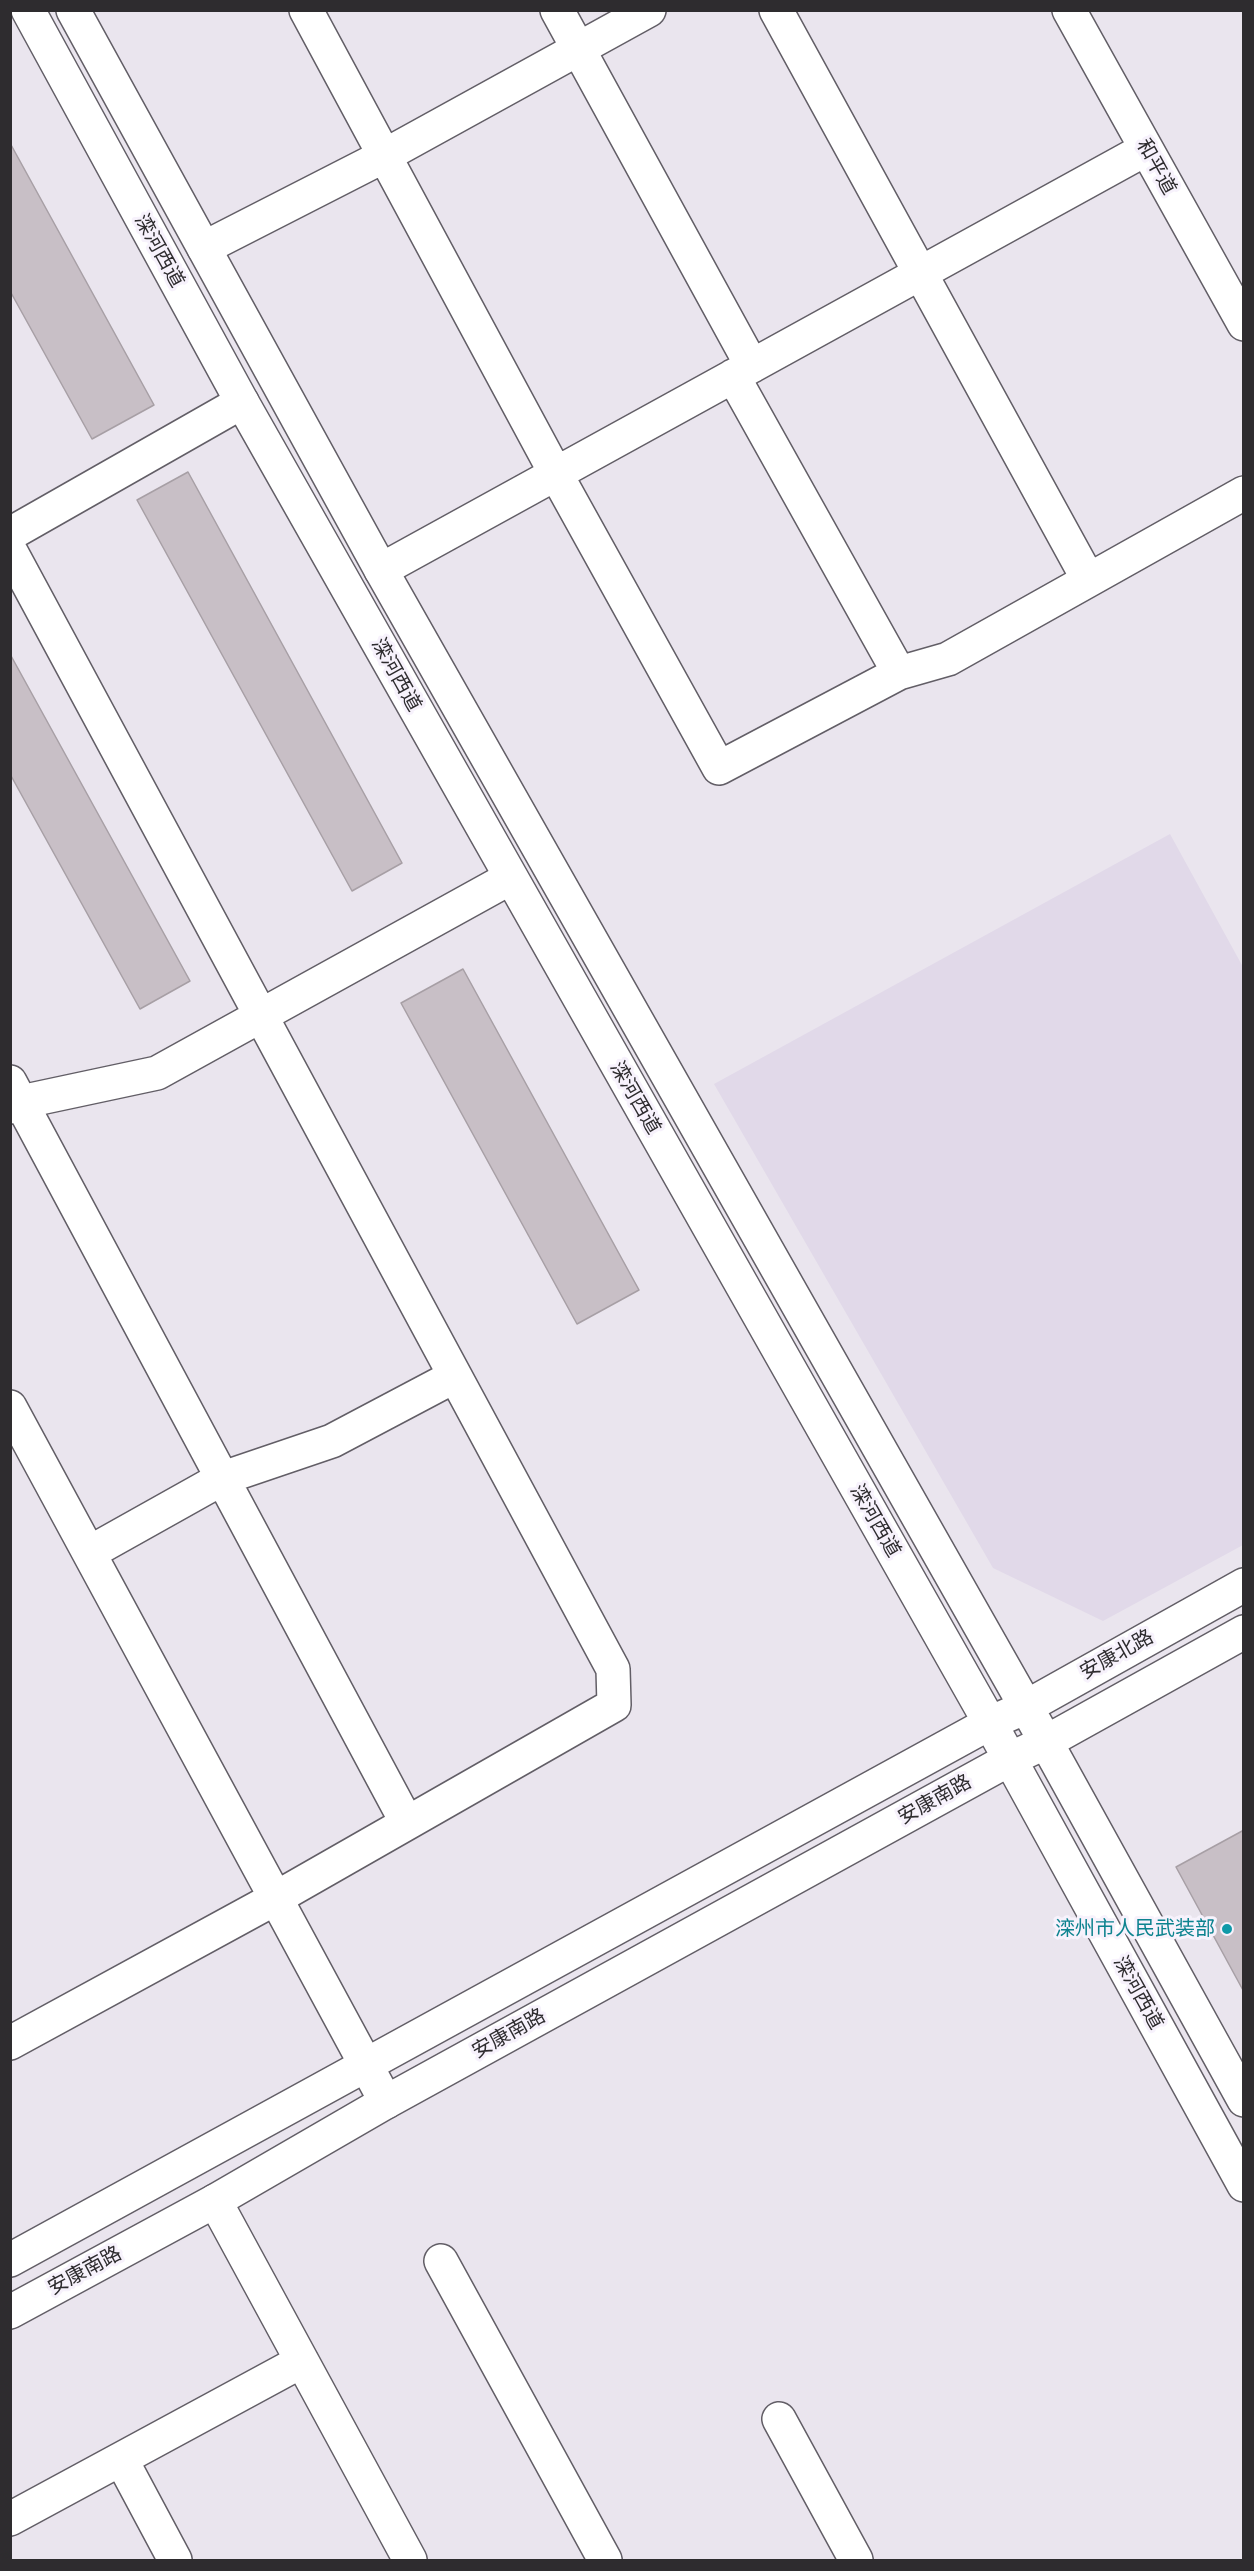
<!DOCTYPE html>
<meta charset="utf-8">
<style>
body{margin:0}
#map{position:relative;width:1254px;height:2571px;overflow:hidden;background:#eae5ee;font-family:Rubik,sans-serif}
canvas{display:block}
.frame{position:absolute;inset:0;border:12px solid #2e2c2f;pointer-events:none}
</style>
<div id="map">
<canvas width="1254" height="2571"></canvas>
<div class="frame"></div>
</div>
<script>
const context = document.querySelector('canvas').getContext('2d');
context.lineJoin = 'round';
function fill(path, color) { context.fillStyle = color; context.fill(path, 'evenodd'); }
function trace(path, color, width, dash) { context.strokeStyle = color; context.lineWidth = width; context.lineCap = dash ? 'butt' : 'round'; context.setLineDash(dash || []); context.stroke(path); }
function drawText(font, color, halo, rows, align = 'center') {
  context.font = font + ' Rubik,"Noto Sans SC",sans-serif'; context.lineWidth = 6; context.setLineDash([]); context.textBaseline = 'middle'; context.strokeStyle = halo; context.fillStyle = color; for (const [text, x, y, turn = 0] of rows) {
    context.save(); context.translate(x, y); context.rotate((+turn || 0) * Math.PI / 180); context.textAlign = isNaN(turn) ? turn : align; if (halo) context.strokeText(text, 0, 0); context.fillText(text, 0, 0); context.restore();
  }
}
fill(new Path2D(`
 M 1170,834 L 1243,967 L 1243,1545 L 1103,1621 L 993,1568 L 714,1084 Z`), '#e1d9e9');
const building = new Path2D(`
 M 10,143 L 154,405 L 92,439 L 10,291 Z
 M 188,472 L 402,863 L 352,891 L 137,500 Z
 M 10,654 L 190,981 L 140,1009 L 10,774 Z
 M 463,969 L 639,1290 L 577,1324 L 401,1003 Z
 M 1244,1830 L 1244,1992 L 1176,1867 Z`);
fill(building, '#c8bfc6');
trace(building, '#a79fa5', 1.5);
const minor = new Path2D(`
 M 306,10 L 556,474 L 719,768 L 899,673
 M 557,10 L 752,366
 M 776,10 L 1088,579
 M 1069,10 L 1244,324
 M 204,248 L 384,156 L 649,10
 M 733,376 L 899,673 L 948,659 L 1244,493
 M 10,534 L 242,402
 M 10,550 L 613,1669 L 614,1705 L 276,1898 L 10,2043
 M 381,570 L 1146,149
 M 10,1082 L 407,1823
 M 10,1107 L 21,1102 L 157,1073 L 510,878
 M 10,1407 L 386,2102
 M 89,1553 L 223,1478 L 332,1441 L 455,1376
 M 215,2201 L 410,2560
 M 441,2261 L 605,2560
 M 779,2419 L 856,2560
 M 121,2459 L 175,2560
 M 10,2519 L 302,2361`);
const major = new Path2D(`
 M 28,10 L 242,402 L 990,1723 L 1244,2185
 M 73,10 L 381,570 L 1046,1742 L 1244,2100
 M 10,2260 L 990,1723 L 1026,1707 L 1244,1585
 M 10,2312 L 215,2201 L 386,2102 L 1010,1759 L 1046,1742 L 1244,1632`);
trace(minor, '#625e66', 36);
trace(major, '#625e66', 36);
trace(minor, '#fff', 33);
trace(major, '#fff', 33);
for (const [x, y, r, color] of [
 [1227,1929,6,"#0f9aa8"]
]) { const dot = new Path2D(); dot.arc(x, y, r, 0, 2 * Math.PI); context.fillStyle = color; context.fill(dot); trace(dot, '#f7f2fc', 2); }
drawText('20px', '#2e2c2f', '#f7f2fc', [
 ["和平道",1156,167,61],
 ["滦河西道",159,251,61],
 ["滦河西道",396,675,61],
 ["滦河西道",635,1098,60],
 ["滦河西道",875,1521,60],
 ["安康北路",1117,1655,-29],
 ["安康南路",935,1800,-29],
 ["滦河西道",1138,1993,61],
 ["安康南路",509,2034,-29],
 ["安康南路",85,2271,-28]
]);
drawText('20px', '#0d838f', '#f7f2fc', [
 ["滦州市人民武装部",1215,1929]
], 'right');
</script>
